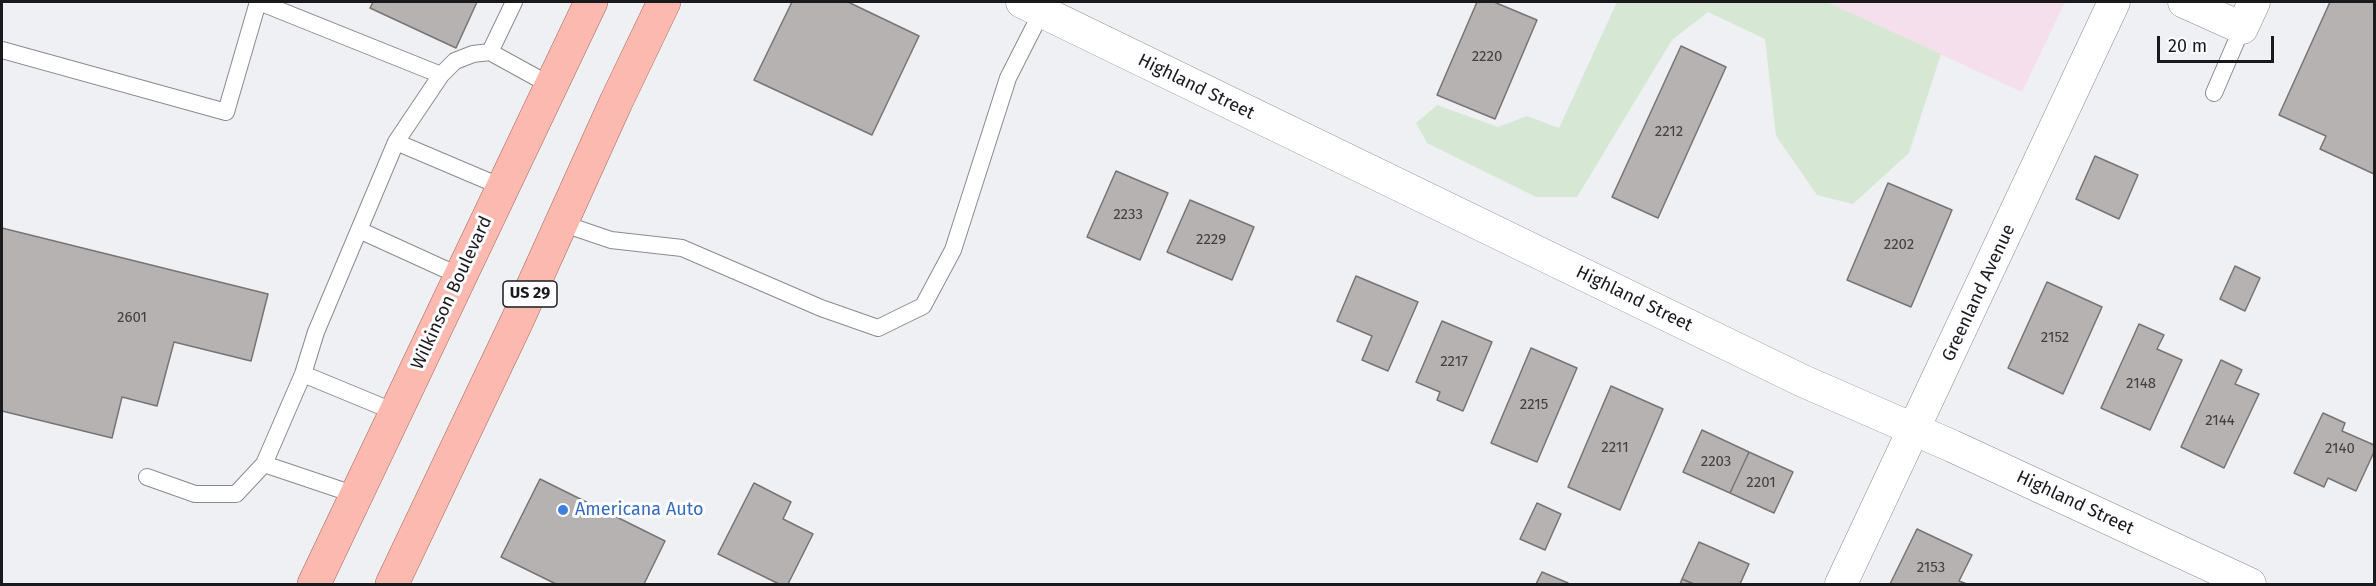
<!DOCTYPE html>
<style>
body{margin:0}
#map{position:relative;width:2376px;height:586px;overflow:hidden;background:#eff0f3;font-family:"Fira Sans",sans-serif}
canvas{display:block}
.frame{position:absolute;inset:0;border:3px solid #1a1a1c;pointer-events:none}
.scale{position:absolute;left:2157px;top:36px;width:117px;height:27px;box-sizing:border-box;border:3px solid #1a1a1c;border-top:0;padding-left:8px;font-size:18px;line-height:21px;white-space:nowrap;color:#1a1a1c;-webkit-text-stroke:4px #fdfdff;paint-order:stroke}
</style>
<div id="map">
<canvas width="2376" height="586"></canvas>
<div class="frame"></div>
<div class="scale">20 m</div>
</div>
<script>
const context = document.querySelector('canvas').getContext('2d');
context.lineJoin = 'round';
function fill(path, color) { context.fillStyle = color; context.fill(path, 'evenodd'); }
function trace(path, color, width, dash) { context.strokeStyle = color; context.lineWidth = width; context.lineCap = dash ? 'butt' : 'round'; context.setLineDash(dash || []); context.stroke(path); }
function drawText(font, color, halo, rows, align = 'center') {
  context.font = font + ' "Fira Sans",sans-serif'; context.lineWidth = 6; context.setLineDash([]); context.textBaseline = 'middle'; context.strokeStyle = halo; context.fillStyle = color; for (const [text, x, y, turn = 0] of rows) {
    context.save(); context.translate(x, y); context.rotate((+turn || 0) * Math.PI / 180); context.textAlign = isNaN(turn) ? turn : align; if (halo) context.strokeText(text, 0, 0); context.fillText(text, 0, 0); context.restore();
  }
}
fill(new Path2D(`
 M 1827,2 L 2065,2 L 2022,92 Z`), '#f5dfec');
fill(new Path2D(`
 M 1617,2 L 1827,2 L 1941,54 L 1909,153 L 1853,204 L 1817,195 L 1776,136 L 1765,39 L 1708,12 L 1672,40 L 1577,197 L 1536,197 L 1427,143 L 1416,123 L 1437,105 L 1498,127 L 1527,116 L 1559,128 Z`), '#d6e8d4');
const building = new Path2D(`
 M 373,2 L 477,2 L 456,48 L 370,8 Z
 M 792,2 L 848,2 L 919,36 L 872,135 L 754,80 Z
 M 1477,2 L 1494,2 L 1537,20 L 1495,119 L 1437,95 Z
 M 2330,2 L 2374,2 L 2374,174 L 2320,149 L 2326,136 L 2279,115 Z
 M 1681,46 L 1726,67 L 1658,218 L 1612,197 Z
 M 2095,156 L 2138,175 L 2119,219 L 2076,199 Z
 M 1116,171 L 1168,193 L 1140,260 L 1087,237 Z
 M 1888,183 L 1952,210 L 1911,307 L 1847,280 Z
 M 1190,200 L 1254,227 L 1232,280 L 1167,252 Z
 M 2,228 L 268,294 L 251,361 L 174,342 L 157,406 L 122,397 L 112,438 L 2,411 Z
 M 2235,266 L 2260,278 L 2245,311 L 2220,299 Z
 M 1356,276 L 1418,302 L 1388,371 L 1362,360 L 1372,336 L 1337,321 Z
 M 2047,282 L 2102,307 L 2063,394 L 2008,368 Z
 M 1442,321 L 1492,342 L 1463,411 L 1437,400 L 1440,392 L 1416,382 Z
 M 2139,324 L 2164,335 L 2157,349 L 2182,360 L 2150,430 L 2101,408 Z
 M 1531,348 L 1577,368 L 1537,462 L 1491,443 Z
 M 2221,360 L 2242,370 L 2235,384 L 2259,394 L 2224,468 L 2181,447 Z
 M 1611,386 L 1663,409 L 1620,510 L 1568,487 Z
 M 2323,413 L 2345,423 L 2342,431 L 2374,445 L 2374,452 L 2356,491 L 2328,478 L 2324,487 L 2294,473 Z
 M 1702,430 L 1749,452 L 1730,493 L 1683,472 Z
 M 1749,452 L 1793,472 L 1774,513 L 1730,493 Z
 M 540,479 L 665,541 L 644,584 L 556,584 L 501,557 Z
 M 754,483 L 791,502 L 783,519 L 813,534 L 788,584 L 779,584 L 718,554 Z
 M 1537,503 L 1561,514 L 1545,550 L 1520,539 Z
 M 1917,529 L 1972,555 L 1959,581 L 1967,584 L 1890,584 Z
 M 1699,542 L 1749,564 L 1740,584 L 1694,584 L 1682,579 Z
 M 1542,572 L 1568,583 L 1568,584 L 1536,584 Z
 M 1682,579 L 1694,584 L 1680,584 Z`);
fill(building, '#b5b2b1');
trace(building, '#787474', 1.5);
const lane = new Path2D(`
 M 259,2 L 441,75
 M 2,50 L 226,112 L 258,2
 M 490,52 L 514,2
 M 2214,93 L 2242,28
 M 396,142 L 502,187
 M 561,223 L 611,240 L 682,248 L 821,308 L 878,328 L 923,306 L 953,250 L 1008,78 L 1042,11
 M 359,230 L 460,276
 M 303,374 L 395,412
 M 264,464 L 356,495
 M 147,477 L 195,494 L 236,494 L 264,464 L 303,374 L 316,332 L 396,142 L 441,75 L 455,61 L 473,54 L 490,52 L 550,85`);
const street = new Path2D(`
 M 1022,2 L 1803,381 L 1952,446 L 2250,584
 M 2184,2 L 2242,28 L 2254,2
 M 1841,584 L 2114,2`);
const primary = new Path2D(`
 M 314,584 L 591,2
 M 392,584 L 517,321 L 616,102 L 664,2`);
trace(lane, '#8b8b8e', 18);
trace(street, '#8b8b8e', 33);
trace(primary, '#aa6358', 34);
trace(lane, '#fff', 16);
trace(street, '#fff', 32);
trace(primary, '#fbb9af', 33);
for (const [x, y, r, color] of [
 [563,510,6,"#3f7fe0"]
]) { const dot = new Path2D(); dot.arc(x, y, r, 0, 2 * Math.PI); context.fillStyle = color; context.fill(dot); trace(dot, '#fdfdff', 2); }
drawText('15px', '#414041', null, [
 ["2220",1487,57],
 ["2212",1669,132],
 ["2233",1128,215],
 ["2229",1211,240],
 ["2202",1899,245],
 ["2601",132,318],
 ["2152",2055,338],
 ["2217",1454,362],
 ["2148",2141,384],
 ["2215",1534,405],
 ["2144",2220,421],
 ["2211",1615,448],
 ["2140",2340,449],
 ["2203",1716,462],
 ["2201",1761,483],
 ["2153",1931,568]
]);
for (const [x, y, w] of [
 [530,294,54]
]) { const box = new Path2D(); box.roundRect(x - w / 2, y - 13, w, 26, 4.5); context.fillStyle = '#fdfdff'; context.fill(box); trace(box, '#1a1a1c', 1.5); }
drawText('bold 16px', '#1a1a1c', null, [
 ["US 29",530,294]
]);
drawText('18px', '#1a1a1c', '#fdfdff', [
 ["Highland Street",1196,87,26],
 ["Wilkinson Boulevard",452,293,-65],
 ["Greenland Avenue",1979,293,-65],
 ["Highland Street",1634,299,26],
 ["Highland Street",2075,503,25]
]);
drawText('18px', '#366cbe', '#fdfdff', [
 ["Americana Auto",575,510]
], 'left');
</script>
